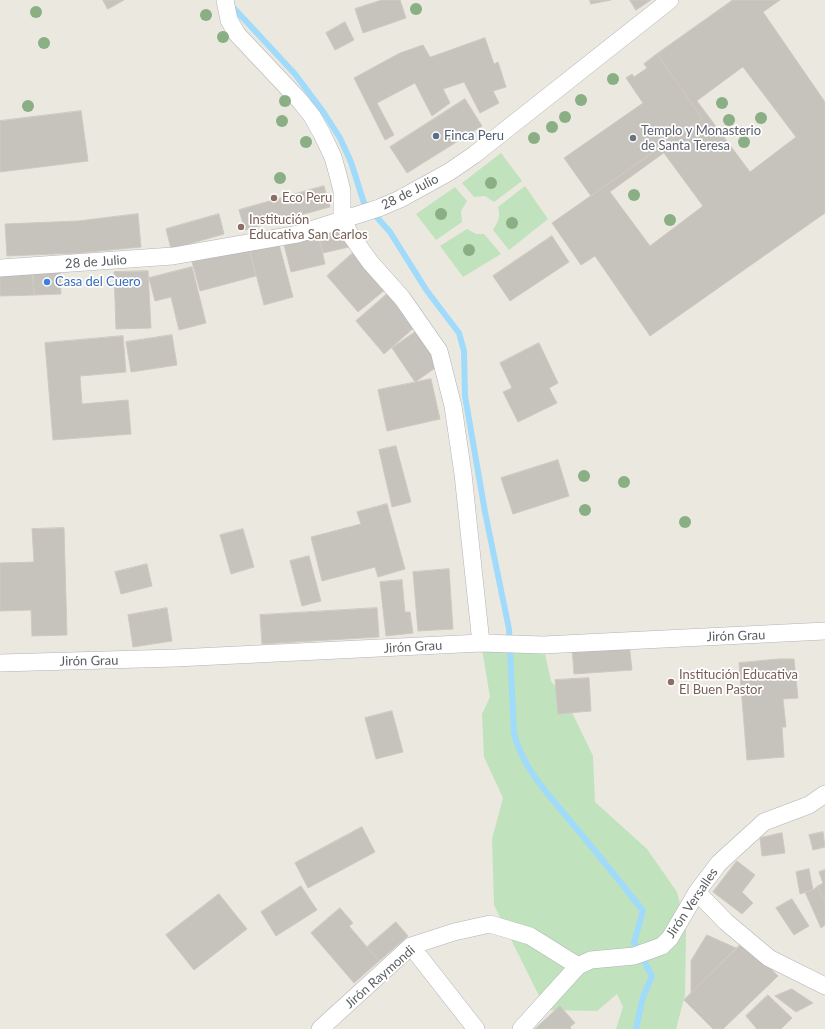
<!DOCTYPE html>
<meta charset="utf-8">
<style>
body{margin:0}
canvas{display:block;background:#ebe8e0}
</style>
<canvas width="825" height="1029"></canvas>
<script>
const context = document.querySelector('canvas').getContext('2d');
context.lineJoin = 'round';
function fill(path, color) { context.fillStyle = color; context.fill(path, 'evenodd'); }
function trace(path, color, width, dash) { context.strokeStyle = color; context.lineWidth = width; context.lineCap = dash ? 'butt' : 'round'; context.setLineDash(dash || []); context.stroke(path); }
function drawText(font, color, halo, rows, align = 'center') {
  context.font = font + ' Lato,sans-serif'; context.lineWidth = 3.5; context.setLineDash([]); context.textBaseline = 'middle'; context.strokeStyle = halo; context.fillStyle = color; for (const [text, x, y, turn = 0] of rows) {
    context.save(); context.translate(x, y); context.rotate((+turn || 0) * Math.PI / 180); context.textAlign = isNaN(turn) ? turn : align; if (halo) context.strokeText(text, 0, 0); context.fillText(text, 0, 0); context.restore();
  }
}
fill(new Path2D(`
 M 501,153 L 522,181 L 494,202 L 485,196 L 474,197 L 462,183 Z
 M 525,186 L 548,219 L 509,250 L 493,230 C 498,222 501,216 498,207 Z
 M 455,187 L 467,201 L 461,211 L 462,222 L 436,240 L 416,214 Z
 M 467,229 L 476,234 L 484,234 L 501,254 L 463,277 L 440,246 Z
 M 481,643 L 543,645 L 551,681 L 566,700 L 593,756 L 595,802 L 647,849 L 677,892 L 686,929 L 685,995 L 676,1029 L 616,1029 L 623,1007 L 617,994 L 597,1011 L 546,1010 L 494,905 L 492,839 L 503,798 L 484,757 L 482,714 L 490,697 Z`), '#c0e2bd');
trace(new Path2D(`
 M 231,5 L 295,74 L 324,113 L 340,138 L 351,162 L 364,203 L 390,232 L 427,291 L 459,333 L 464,351 L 465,396 L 485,512 L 509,629 L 514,733 C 522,768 550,796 572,823 C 596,852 620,881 643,911 L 634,942 L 652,976 L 643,997 L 636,1029`), '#a0dbfb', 6);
const building = new Path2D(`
 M 103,0 L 124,0 L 108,9 Z
 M 382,0 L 400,0 L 406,18 L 363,33 L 355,9 Z
 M 590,0 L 611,0 L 591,4 Z
 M 630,0 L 651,0 L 636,10 Z
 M 733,0 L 780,0 L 763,12 L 825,102 L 825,213 L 650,336 L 595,256 L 581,265 L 552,223 L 702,118 L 657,54 ZM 743,67 L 796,137 L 750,172 L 697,101 ZM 664,153 L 703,206 L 650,246 L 610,192 Z
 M 345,22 L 354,40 L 335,50 L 326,33 Z
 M 485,38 L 494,64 L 498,62 L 506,87 L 493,91 L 499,103 L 480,113 L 464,82 L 443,89 L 450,103 L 432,116 L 415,83 L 377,103 L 394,135 L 385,140 L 354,78 L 400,53 L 423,45 L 430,57 Z
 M 657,54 L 702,118 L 591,196 L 564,158 L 643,103 L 626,78 L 632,74 L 634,77 L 647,68 L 644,64 Z
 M 465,99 L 482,126 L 407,173 L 390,147 Z
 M 81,111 L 88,161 L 0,172 L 0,121 Z
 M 324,186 L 330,207 L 245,230 L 239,210 Z
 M 138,214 L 141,247 L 79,253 L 7,256 L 5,224 L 78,221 Z
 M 219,214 L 224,234 L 171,249 L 166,229 Z
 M 344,227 L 349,247 L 323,253 L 318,233 Z
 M 318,233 L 325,264 L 291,272 L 283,241 Z
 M 552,236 L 569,262 L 510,301 L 493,276 Z
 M 279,244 L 293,297 L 264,305 L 250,251 Z
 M 249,248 L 256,276 L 200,291 L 192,262 Z
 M 354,252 L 386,289 L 358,312 L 327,276 Z
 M 192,267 L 206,323 L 179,330 L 171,297 L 155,301 L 149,278 Z
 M 60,269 L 61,294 L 34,295 L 33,271 Z
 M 32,270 L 34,295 L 0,296 L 0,271 Z
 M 148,271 L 151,328 L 116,329 L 114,272 Z
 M 387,294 L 416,326 L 384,354 L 356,321 Z
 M 418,330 L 441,364 L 415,382 L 392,348 Z
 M 172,335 L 177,365 L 131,372 L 126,342 Z
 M 123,336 L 126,372 L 80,376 L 82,404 L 128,400 L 131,434 L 53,440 L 45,343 Z
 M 539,343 L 558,383 L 549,388 L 557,403 L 518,422 L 503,392 L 512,388 L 500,363 Z
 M 431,379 L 440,419 L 387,431 L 378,390 Z
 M 396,446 L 411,502 L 392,507 L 379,450 Z
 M 558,460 L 569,496 L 513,514 L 501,478 Z
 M 387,504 L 405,569 L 378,577 L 375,567 L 322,581 L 311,537 L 361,524 L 357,512 Z
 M 64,528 L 67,635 L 32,636 L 31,610 L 0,611 L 0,563 L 34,562 L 32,529 Z
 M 243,529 L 254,567 L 231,574 L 220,535 Z
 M 309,556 L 321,601 L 302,606 L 290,561 Z
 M 147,564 L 152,586 L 121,594 L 115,572 Z
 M 449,569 L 453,629 L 418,631 L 413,572 Z
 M 402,580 L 405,612 L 410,612 L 413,633 L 386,636 L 380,582 Z
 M 167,608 L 172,641 L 133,647 L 128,615 Z
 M 377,608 L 379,637 L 262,644 L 260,615 Z
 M 629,643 L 632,670 L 574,674 L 572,647 Z
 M 779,659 L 794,659 L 798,698 L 783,699 L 786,727 L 782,727 L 784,757 L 747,760 L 739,663 Z
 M 589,678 L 591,711 L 558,714 L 555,680 Z
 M 392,711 L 403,752 L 376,759 L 365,718 Z
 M 362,827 L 375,852 L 308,888 L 295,863 Z
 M 823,832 L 825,847 L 813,850 L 809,835 Z
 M 782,833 L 785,853 L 762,856 L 760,838 Z
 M 737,861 L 755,875 L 742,892 L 753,903 L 742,914 L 713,892 Z
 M 809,869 L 813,890 L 800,894 L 796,872 Z
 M 825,870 L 825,903 L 818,886 L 823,883 L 819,872 Z
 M 301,886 L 317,910 L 276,936 L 261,912 Z
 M 818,886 L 825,903 L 825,925 L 821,928 L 805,892 L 813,890 Z
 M 219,894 L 247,929 L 194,970 L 166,935 Z
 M 792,899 L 809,926 L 794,935 L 776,908 Z
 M 340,908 L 353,923 L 349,926 L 379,961 L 354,983 L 311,933 Z
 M 396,922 L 408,936 L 379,961 L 367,947 Z
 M 707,935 L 736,948 L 691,993 L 691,961 Z
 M 744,941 L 778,976 L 723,1029 L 713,1029 L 684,1000 Z
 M 792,989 L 813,1003 L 796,1012 L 775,996 Z
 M 768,995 L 792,1018 L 781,1029 L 757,1029 L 746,1016 Z
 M 560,1006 L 575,1023 L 570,1027 L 571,1029 L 535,1029 Z`);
fill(building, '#c6c3bd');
trace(building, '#cfc9bf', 1);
const street = new Path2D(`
 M 225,0 L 229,20 L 237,34 L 300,101 L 312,116 L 322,134 L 333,157 L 338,175 L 342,191 L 342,220 L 350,234 L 370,262 L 402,298 L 439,351 L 453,406 L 463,474 L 481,643
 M 0,268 L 173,256 L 298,234 L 379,208 L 400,199 L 449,172 L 474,155 L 670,0
 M 0,663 L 176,658 L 481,643 L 543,645 L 825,631
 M 697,892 L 726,922 L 769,958 L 825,986
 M 411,946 L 476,1029
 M 320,1029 L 411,946 L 454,932 L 490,924 L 530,936 L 578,966
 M 521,1029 L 578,966 L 591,960 L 634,956 L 662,946 L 670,938 L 697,892 L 719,863 L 764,822 L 809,805 L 825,794`);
trace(street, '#b1b3b7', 18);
trace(street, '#fff', 17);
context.fillStyle = '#8aaf84';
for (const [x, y] of [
 [416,9],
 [36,12],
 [206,15],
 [223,37],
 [44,43],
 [613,79],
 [581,100],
 [285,101],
 [722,103],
 [28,106],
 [565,117],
 [761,118],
 [729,120],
 [282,121],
 [552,127],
 [534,138],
 [306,142],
 [744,142],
 [280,178],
 [491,183],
 [634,195],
 [441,214],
 [670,220],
 [512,223],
 [469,250],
 [584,476],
 [624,482],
 [585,510],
 [685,522]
]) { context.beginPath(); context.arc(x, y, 6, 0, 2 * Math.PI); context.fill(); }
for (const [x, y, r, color] of [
 [436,136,4,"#5c6f8a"],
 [633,138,4,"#6b7280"],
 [274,198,4,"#8d6e63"],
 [241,227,4,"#8d6e63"],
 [47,282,4,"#3f7fe0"],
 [671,682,4,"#8d6e63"]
]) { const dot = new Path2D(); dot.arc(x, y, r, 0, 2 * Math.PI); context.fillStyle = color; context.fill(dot); trace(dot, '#fff', 1.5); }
drawText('13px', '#5b616d', '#fff', [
 ["Templo y Monasterio",641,131],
 ["de Santa Teresa",641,146]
], 'left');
drawText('13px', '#4e5e75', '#fff', [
 ["Finca Peru",444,136]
], 'left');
drawText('13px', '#595d60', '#fff', [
 ["28 de Julio",410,192,-27],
 ["28 de Julio",96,262,-4],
 ["Jirón Grau",736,636,-2],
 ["Jirón Grau",413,647,-3],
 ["Jirón Grau",89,661,-1],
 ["Jirón Versalles",692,903,-56],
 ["Jirón Raymondi",380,977,-41]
]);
drawText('13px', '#785e54', '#fff', [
 ["Eco Peru",282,198],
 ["Institución",249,220],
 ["Educativa San Carlos",249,235],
 ["Institución Educativa",679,675],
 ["El Buen Pastor",679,690]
], 'left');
drawText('13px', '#366cbe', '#fff', [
 ["Casa del Cuero",55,282]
], 'left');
</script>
